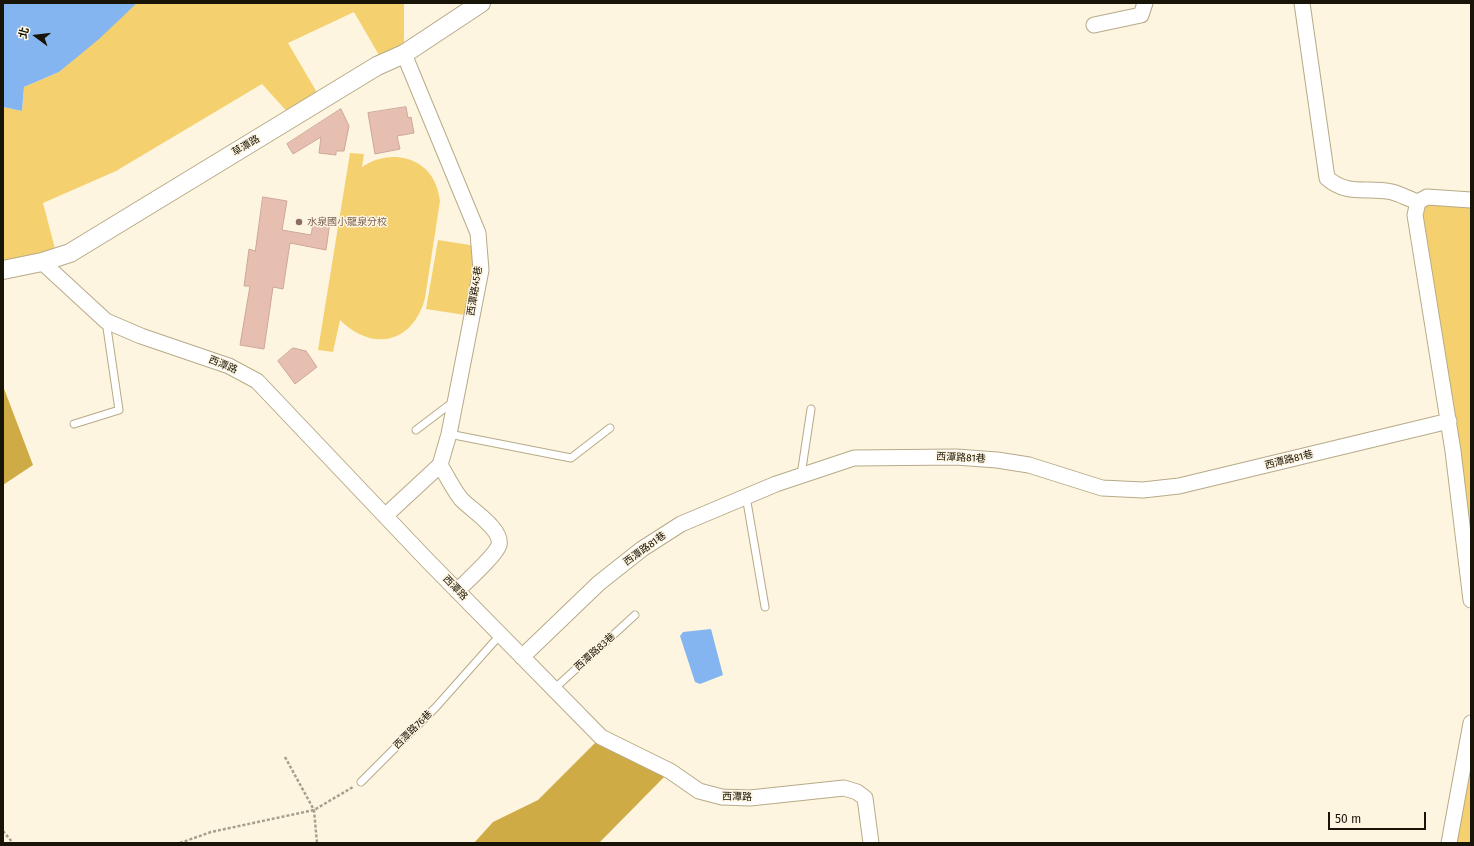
<!DOCTYPE html>
<meta charset="utf-8">
<style>
body{margin:0}
#map{position:relative;width:1474px;height:846px;overflow:hidden;background:#fef5e0;font-family:"Fira Sans","Noto Sans TC",sans-serif}
canvas{display:block}
.frame{position:absolute;inset:0;border:4px solid #191408;pointer-events:none}
.north{position:absolute;left:16px;top:16px;width:40px;height:40px;-webkit-text-stroke:3px #fef5e0;paint-order:stroke;rotate:285deg;font-size:11px;font-weight:700;line-height:16px;text-align:center;color:#191408}
.north::after{content:'';display:block;margin:auto;width:14px;height:18px;background:#191408;clip-path:polygon(50% 0,100% 100%,50% 72%,0 100%)}
.scale{position:absolute;left:1328px;top:812px;width:98px;height:18px;box-sizing:border-box;border:2px solid #191408;border-top:0;padding-left:5px;font-size:12px;line-height:14px;white-space:nowrap;color:#191408;-webkit-text-stroke:3px #fef5e0;paint-order:stroke}
</style>
<div id="map">
<canvas width="1474" height="846"></canvas>
<div class="frame"></div>
<div class="north">北</div>
<div class="scale">50 m</div>
</div>
<script>
const context = document.querySelector('canvas').getContext('2d');
context.lineJoin = 'round';
function fill(path, color) { context.fillStyle = color; context.fill(path, 'evenodd'); }
function trace(path, color, width, dash) { context.strokeStyle = color; context.lineWidth = width; context.lineCap = dash ? 'butt' : 'round'; context.setLineDash(dash || []); context.stroke(path); }
function drawText(font, color, halo, rows, align = 'center') {
  context.font = font + ' "Fira Sans","Noto Sans TC",sans-serif'; context.lineWidth = 3; context.setLineDash([]); context.textBaseline = 'middle'; context.strokeStyle = halo; context.fillStyle = color; for (const [text, x, y, turn = 0] of rows) {
    context.save(); context.translate(x, y); context.rotate((+turn || 0) * Math.PI / 180); context.textAlign = isNaN(turn) ? turn : align; if (halo) context.strokeText(text, 0, 0); context.fillText(text, 0, 0); context.restore();
  }
}
fill(new Path2D(`
 M 137,3 L 404,3 L 404,54 L 383,62 L 354,12 L 288,43 L 322,101 L 293,118 L 262,84 L 116,171 L 43,203 L 58,260 L 3,270 L 3,107 L 22,111 L 24,87 L 59,72 Z
 M 350,153 L 364,154 L 362,167 C 387,149 425,155 436,185 C 438,190 439,196 440,201 L 425,298 C 413,344 372,352 340,320 L 333,352 L 318,350 Z
 M 1418,202 L 1471,208 L 1471,594 Z
 M 438,240 L 476,246 L 465,315 L 426,309 Z
 M 1471,723 L 1471,843 L 1449,843 Z`), '#f5d06e');
fill(new Path2D(`
 M 3,386 L 33,465 L 3,485 Z
 M 601,737 L 670,771 L 599,843 L 474,843 L 493,822 L 538,800 Z`), '#cfab45');
fill(new Path2D(`
 M 3,3 L 137,3 L 99,39 L 59,72 L 24,87 L 22,111 L 3,107 Z
 M 711,629 L 723,675 L 700,684 L 695,682 L 680,636 L 683,632 Z`), '#84b5f0');
const building = new Path2D(`
 M 406,107 L 408,118 L 411,117 L 414,133 L 397,136 L 400,149 L 375,154 L 368,113 Z
 M 341,109 L 349,126 L 344,151 L 336,151 L 336,155 L 319,153 L 321,137 L 293,154 L 287,144 Z
 M 263,197 L 287,201 L 282,230 L 311,235 L 314,219 L 330,222 L 326,250 L 290,243 L 283,289 L 273,287 L 264,349 L 240,345 L 250,286 L 244,286 L 249,249 L 255,251 Z
 M 293,348 L 306,351 L 317,367 L 295,384 L 278,361 Z`);
fill(building, '#e6bfb1');
trace(building, '#cda799', 1);
const service = new Path2D(`
 M 74,424 L 119,410 L 106,321
 M 416,430 L 453,402
 M 449,434 L 571,458 L 610,428
 M 801,475 L 811,409
 M 746,496 L 765,607
 M 554,689 L 635,615
 M 361,782 L 436,707 L 500,635`);
const minor = new Path2D(`
 M 1302,3 L 1327,178 C 1349,197 1367,186 1392,192 C 1400,194 1409,199 1418,202
 M 1094,25 L 1141,15 L 1145,3
 M 1471,200 L 1427,197 L 1418,202 L 1415,215 L 1453,451 L 1471,600
 M 42,262 L 106,321 L 141,336 L 229,366 L 257,381 L 427,560 L 601,737 L 670,771 L 699,791 L 722,797 L 750,798 L 844,788 L 857,792 L 865,798 L 871,843
 M 440,465 C 447,476 453,489 461,499 C 471,510 503,529 499,545 C 496,555 466,582 457,591
 M 385,516 L 440,465 L 449,434 L 481,270 L 478,233 L 404,54
 M 522,657 L 599,583 L 642,549 L 681,524 L 776,484 L 854,458 L 956,457 L 997,460 L 1029,465 L 1102,488 L 1143,490 L 1179,486 L 1449,421
 M 1449,843 L 1471,723`);
const tertiary = new Path2D(`
 M 3,270 L 42,262 L 70,253 L 377,66 L 404,54 L 481,3`);
trace(service, '#b7aa88', 9);
trace(minor, '#b7aa88', 17);
trace(tertiary, '#b7aa88', 20);
trace(new Path2D(`
 M 285,757 L 314,810 L 317,843
 M 3,831 L 13,843
 M 180,843 L 211,832 L 314,810 L 353,787`), '#a79f8e', 2.5, [3, 2]);
trace(service, '#fff', 7);
trace(minor, '#fff', 15);
trace(tertiary, '#fff', 18);
for (const [x, y, r, color] of [
 [299,222,4,"#8d6e63"]
]) { const dot = new Path2D(); dot.arc(x, y, r, 0, 2 * Math.PI); context.fillStyle = color; context.fill(dot); trace(dot, '#fef5e0', 1.5); }
drawText('10px', '#191408', '#fef5e0', [
 ["草潭路",246,146,-31],
 ["西潭路45巷",475,291,-81],
 ["西潭路",223,365,22],
 ["西潭路81巷",961,458,3],
 ["西潭路81巷",1289,460,-14],
 ["西潭路81巷",645,549,-36],
 ["西潭路",455,588,46],
 ["西潭路83巷",595,652,-42],
 ["西潭路76巷",413,730,-45],
 ["西潭路",737,797,1]
]);
drawText('10px', '#785e54', '#fef5e0', [
 ["水泉國小龍泉分校",307,222]
], 'left');
</script>
